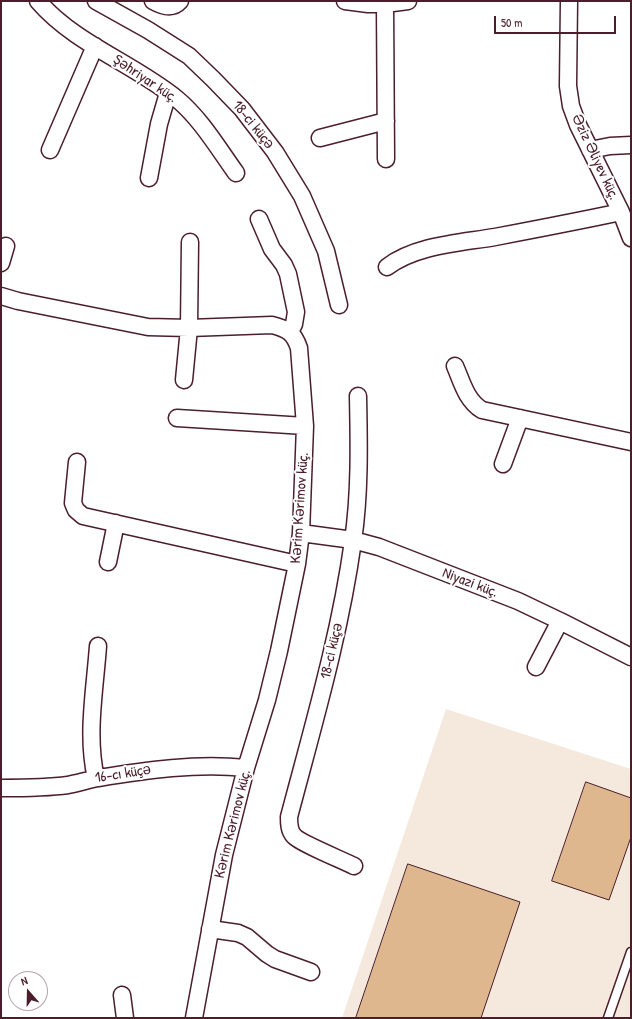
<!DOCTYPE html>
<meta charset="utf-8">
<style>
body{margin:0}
#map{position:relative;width:632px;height:1019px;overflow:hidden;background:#fff;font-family:"Patrick Hand",sans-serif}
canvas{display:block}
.frame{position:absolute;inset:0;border:2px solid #4a1f2b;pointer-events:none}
.north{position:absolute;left:8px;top:971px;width:40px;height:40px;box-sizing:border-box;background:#fff;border:1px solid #b7a5aa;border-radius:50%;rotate:340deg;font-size:11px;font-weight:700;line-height:16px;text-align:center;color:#4a1f2b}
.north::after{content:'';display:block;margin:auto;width:14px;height:18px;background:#4a1f2b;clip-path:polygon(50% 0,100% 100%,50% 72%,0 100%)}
.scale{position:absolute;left:494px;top:16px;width:122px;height:18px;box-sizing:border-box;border:2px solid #4a1f2b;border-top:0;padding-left:5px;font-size:12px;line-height:14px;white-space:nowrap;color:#4a1f2b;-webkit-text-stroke:3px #fff;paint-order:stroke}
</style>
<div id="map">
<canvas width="632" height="1019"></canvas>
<div class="frame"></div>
<div class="north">N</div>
<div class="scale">50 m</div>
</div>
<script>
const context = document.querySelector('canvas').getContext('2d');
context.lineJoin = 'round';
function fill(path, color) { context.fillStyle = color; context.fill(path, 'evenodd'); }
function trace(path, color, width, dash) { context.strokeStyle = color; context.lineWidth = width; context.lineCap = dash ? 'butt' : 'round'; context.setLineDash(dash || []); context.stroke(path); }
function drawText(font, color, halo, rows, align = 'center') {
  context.font = font + ' "Patrick Hand",sans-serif'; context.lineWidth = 4; context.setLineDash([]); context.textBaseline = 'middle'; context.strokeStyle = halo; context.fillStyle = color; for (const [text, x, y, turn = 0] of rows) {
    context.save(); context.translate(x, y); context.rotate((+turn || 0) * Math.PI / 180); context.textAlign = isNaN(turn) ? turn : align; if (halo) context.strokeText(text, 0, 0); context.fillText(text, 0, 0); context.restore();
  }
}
fill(new Path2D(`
 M 446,709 L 631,769 L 631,1018 L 342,1018 Z`), '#f5e9dd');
const building = new Path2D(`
 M 586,782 L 631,798 L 631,837 L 609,900 L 552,881 Z
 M 408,864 L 520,902 L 481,1018 L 356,1018 Z`);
fill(building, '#deb78f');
trace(building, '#4a1f2b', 1);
const service = new Path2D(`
 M 608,1018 L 631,952`);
const minor = new Path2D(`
 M 38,1 C 75,44 133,63 177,99 C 201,119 218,148 236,173
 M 96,1 L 148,30 L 189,56 L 213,79 L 242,109 L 275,152 L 302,196 L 326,251 L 339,305
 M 153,1 C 162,6 172,10 180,1
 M 345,1 L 368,4 L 385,4 L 408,1
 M 569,1 L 568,86 L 571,106 L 578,125 L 621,212 L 631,238
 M 385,4 L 386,159
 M 320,138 L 386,121
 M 50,150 L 95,46
 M 590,150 L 610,146 L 631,145
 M 149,178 L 159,124 L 168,93
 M 259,219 L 272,249 L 284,265 L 288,274 L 296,312 L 294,324 L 290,332
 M 1,263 L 6,246
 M 387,267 C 416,245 460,243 495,237 C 537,229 579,221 621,212
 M 1,296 L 18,301 L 148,327 L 189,328 L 272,325 C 288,329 294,333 299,348 L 305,426 L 301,533 L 297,564 L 279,651 L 267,700 L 246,768 L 224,855 L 194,1018
 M 455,366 C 462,382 466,400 482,410 L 631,442
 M 184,380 L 189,328 L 190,242
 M 177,418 L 305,426
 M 77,462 L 73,503 L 76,510 L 83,516 L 297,564
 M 503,464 L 520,418
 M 301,533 L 353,540 L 379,547 L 518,601 L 560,621 L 631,657
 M 108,562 L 116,523
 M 536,667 L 560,621
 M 96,778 C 86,736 95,689 98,646
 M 1,788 C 23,788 46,788 68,785 C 78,783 88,780 98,778 C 147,770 196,763 246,768
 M 354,866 C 342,860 300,843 294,836 C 289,831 289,823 289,817 C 313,726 340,635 353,541 C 360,493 359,444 358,396
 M 210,929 L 238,933 L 247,937 L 267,954 L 275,959 L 311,972
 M 122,995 L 125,1018`);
trace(service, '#4a1f2b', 11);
trace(minor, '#4a1f2b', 19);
trace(service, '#fff', 8);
trace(minor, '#fff', 16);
drawText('15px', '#4a1f2b', '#fff', [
 ["Şəhriyar küç.",145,79,34],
 ["18-ci küçə",253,125,51],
 ["Əziz Əliyev küç.",595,157,65],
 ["Kərim Kərimov küç.",300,508,-86],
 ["Niyazi küç.",470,583,21],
 ["18-ci küçə",332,651,-77],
 ["16-cı küçə",123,774,-9],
 ["Kərim Kərimov küç.",233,824,-76]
]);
</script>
